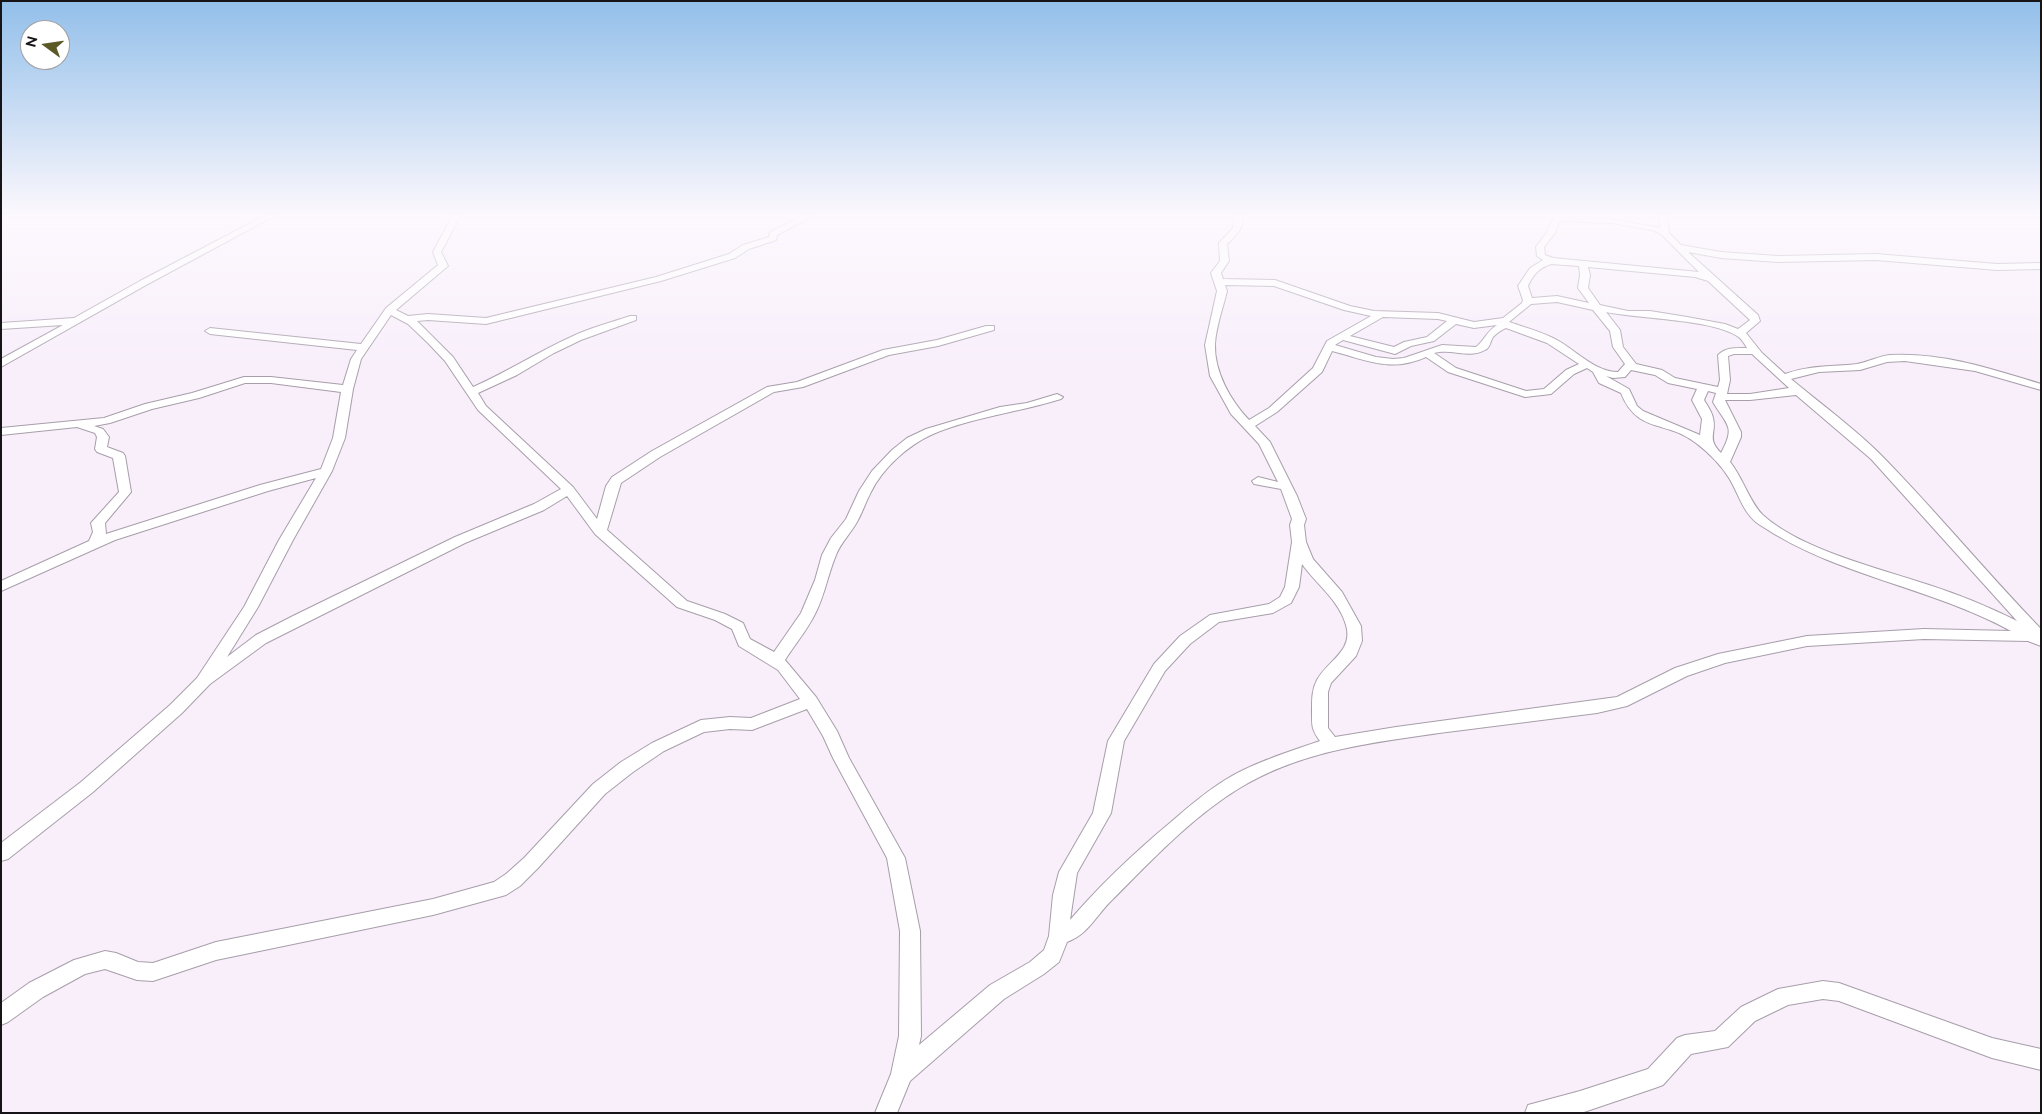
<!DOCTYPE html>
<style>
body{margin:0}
#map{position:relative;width:2042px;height:1114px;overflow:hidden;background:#f8effb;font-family:Raleway,sans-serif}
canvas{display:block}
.frame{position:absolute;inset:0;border:2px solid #171418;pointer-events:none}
.north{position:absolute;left:20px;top:20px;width:50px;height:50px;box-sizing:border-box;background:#fff;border:1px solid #a2a1a3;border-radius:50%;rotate:284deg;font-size:14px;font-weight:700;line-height:20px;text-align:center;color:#171418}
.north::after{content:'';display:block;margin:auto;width:18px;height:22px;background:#5b5926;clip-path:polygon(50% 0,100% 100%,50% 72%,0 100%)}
</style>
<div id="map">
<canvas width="2042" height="1114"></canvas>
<div class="frame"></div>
<div class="north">N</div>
</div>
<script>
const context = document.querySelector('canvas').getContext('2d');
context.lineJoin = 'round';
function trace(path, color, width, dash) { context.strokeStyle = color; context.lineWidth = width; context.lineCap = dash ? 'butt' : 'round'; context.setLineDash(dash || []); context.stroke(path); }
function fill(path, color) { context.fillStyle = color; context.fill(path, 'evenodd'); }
const minor = new Path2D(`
 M 266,215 L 276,215 L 146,285 L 1,367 L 1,359 L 63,325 L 1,329 L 1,323 L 74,318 L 140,281 Z
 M 453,215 L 461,215 L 441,252 L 448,266 L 396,310 L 408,316 L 428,314 L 486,318 L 656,277 L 729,254 L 743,245 L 769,237 L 770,232 L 805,215 L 815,215 L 777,235 L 776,240 L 749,249 L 735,258 L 661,281 L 486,324 L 428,320 L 417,321 L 453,357 L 473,387 C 507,372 538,352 571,337 C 589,328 610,323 630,316 L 636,316 L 636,320 L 581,340 L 554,353 L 517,375 L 478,393 L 486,406 L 573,487 L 597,519 L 606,486 L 612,477 L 652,451 L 767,387 L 797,382 L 883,350 L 937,340 L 986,326 L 994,326 L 994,330 L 938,346 L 889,355 L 803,387 L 774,392 L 660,457 L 621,483 L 607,530 L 687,601 L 725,614 L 743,623 L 750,639 L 774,652 L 801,613 L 815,580 L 822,555 L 831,538 L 846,519 L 859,491 L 872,471 L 892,450 L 907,438 L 926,429 L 1000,407 L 1027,403 L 1057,394 L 1063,397 L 1061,399 C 1020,412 973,417 933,434 C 908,445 883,468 871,492 C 866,501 863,511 858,520 C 852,532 841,542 836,555 C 828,574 825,594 816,612 C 808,629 795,644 785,660 L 816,697 L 837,731 L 849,758 L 905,858 L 920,931 L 921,1036 L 919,1045 L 990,985 L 1030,962 L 1044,950 L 1049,936 L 1053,895 L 1059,872 L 1093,813 L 1108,741 L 1154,664 L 1180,636 L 1210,615 L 1269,604 L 1280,597 L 1285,587 L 1292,542 L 1290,525 L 1292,519 L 1281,489 L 1254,484 L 1252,481 L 1258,477 L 1278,482 L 1259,444 L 1231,414 L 1210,376 L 1205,345 L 1217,291 L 1211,273 L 1220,261 L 1219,243 L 1233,228 L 1235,215 L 1243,215 C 1244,228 1236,236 1227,244 L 1229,261 L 1221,273 L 1223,279 L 1275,280 L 1350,306 L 1374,311 L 1438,313 L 1474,322 L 1503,318 L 1522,303 L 1523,300 L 1518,286 L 1530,268 L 1543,260 L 1537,256 L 1536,247 L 1547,232 L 1554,217 L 1557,217 L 1612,219 L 1660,228 L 1659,215 L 1667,215 L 1669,233 L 1681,245 L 1721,252 L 1778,256 L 1876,254 L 1997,264 L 2041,263 L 2041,269 L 1997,270 L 1876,260 L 1778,262 L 1721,258 L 1688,252 L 1758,315 L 1760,321 L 1746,333 L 1762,353 L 1785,374 C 1809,365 1832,367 1857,364 C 1868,362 1879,356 1890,355 C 1942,352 1992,369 2041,384 L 2041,390 L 1975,371 L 1905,361 L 1887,362 L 1860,370 L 1819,372 L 1791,379 C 1821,404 1854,428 1881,455 C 1936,511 1986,572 2041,629 L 2041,646 L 2028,641 L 1924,639 L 1807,646 L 1725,663 L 1687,676 L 1627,706 L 1597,713 C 1547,719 1497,726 1447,732 C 1375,742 1301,750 1238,789 C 1191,818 1151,861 1113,899 C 1096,915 1089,934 1067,942 L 1059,962 L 1044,974 L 1004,999 L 910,1081 L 897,1113 L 875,1113 L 891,1074 L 899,1036 L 900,931 L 887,858 L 833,758 L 823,736 L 807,709 L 752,730 L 730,729 L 704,732 L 664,751 L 633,772 L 605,794 L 538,868 L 520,886 L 506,895 L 433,915 L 216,960 L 153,981 L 137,980 L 105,969 L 85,974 L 43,997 L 8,1022 L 1,1025 L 1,1003 L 29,983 L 74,960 L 105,951 L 116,953 L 138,962 L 153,963 L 216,942 L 433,899 L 494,882 L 506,874 L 524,858 L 593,784 L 621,762 L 652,743 L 701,720 L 730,717 L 751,718 L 800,699 L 778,670 L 739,646 L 732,629 L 715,620 L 677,607 L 595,534 L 567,496 L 544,510 L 465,543 L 266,643 L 210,684 L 182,713 L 93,792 L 8,859 L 1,861 L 1,843 L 81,782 L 170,705 L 197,678 L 244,607 L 279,540 L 316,478 L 268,491 L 115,540 L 1,591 L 1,581 L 89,541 L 93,532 L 91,523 L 119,492 L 113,458 L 97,452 L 95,449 L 97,437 L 95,433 L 77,427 L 1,435 L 1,428 L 104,418 L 145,404 L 192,393 L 244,377 L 271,377 L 343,385 L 351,359 L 357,350 L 210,334 L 205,331 L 210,328 L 361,344 L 386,308 L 438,265 L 433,252 ZM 1560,221 L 1612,223 L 1652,230 L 1661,234 L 1699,272 L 1553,258 L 1545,255 L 1544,247 L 1555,233 ZM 1551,264 L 1579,266 L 1580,275 L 1578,288 L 1589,303 L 1557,296 L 1532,298 L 1528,286 C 1533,275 1539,268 1551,264 ZM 1588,267 L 1695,277 L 1708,281 L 1750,320 L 1738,329 L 1725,324 L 1687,317 L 1650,311 L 1628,311 L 1600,305 L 1588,288 L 1590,275 ZM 1225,285 L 1274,286 L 1344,310 L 1371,316 L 1327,341 L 1313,368 L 1269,408 L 1249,420 C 1231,401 1214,372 1215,344 C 1216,327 1223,308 1227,291 ZM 1557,302 L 1593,310 L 1610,331 L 1613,347 L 1625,364 L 1618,372 C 1594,372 1574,348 1553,338 C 1539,331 1524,327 1509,322 L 1531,304 ZM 1606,312 C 1638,319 1717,319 1740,338 C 1743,341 1745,345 1747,348 C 1736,348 1726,347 1718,355 L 1720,380 L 1718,387 L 1675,378 L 1662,370 L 1636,364 L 1623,347 L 1620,330 ZM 391,315 L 408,324 L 428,343 L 445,361 L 478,410 L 561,489 L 534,504 L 455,537 L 293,616 L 256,635 L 227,657 L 258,607 L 293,540 L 332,471 L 345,438 L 353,389 L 361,359 ZM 1383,317 L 1438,319 L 1447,321 L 1427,337 L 1404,342 L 1394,347 L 1350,336 ZM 1456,324 L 1474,328 L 1497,325 C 1487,331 1483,342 1476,347 L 1442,345 L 1404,358 L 1393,359 L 1376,357 L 1335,345 L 1343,340 L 1395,354 L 1411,346 L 1434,341 ZM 1506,328 L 1547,343 L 1579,364 L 1566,370 L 1544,389 L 1526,391 L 1456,368 L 1434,353 C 1451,348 1469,359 1485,350 C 1490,348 1490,342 1493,337 C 1497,333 1501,330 1506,328 ZM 1332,351 C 1367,360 1390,373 1426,357 L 1448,372 L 1525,397 L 1551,394 L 1574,374 L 1587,368 L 1593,372 L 1599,383 L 1621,393 C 1637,434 1667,420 1696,443 C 1709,453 1721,465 1729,478 C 1739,494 1743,514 1760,525 C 1836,576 1931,587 2011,631 L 1924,629 L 1807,636 L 1718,654 L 1675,668 L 1617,697 L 1396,727 L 1335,737 L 1328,728 L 1328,692 L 1331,683 L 1356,656 L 1362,641 L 1361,626 L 1342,592 L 1313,559 L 1306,542 L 1304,525 L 1306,519 L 1297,496 L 1270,442 L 1255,426 L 1277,412 L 1322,372 ZM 1734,354 L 1752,354 L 1789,388 L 1750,394 L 1727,394 L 1730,380 L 1728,356 ZM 1631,370 L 1655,375 L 1668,383 L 1697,389 L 1692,400 L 1702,419 L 1700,435 L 1643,411 L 1637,406 L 1629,389 L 1606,376 L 1613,378 L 1625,377 ZM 245,383 L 271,383 L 341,392 L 333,438 L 321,469 L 260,485 L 106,534 L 105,523 L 131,492 L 125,456 L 123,453 L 107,447 L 109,437 L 103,429 L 94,426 L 110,423 L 152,409 L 199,398 ZM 1708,391 L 1716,393 L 1713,402 C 1727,426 1736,426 1721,453 C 1706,438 1717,433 1713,418 C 1712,412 1707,405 1704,400 ZM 1796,395 L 1871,459 L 2017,621 C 1989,607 1960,595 1929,585 C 1881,569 1802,550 1764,516 C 1751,505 1743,478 1730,462 L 1741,437 L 1741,432 L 1725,400 L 1750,400 ZM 1302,564 C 1316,584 1339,600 1346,625 C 1354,651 1327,661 1317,680 C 1312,689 1312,699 1312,709 C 1312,725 1311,729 1320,741 C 1288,752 1255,762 1225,780 C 1206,792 1188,807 1171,822 C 1135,852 1101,884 1070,920 L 1077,873 L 1111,813 L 1124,741 L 1165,671 L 1190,644 L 1219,622 L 1273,613 L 1291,603 L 1299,587 Z
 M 1823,981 L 1839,983 L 1992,1038 L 2041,1049 L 2041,1070 L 1992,1058 L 1839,1001 L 1823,999 L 1788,1005 L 1755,1021 L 1728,1047 L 1691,1054 L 1663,1085 L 1655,1088 L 1581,1113 L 1525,1113 L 1528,1105 L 1580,1091 L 1648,1069 L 1677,1038 L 1685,1035 L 1715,1031 L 1741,1007 L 1778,989 Z`);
trace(minor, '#a79eaa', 2);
fill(minor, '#fff');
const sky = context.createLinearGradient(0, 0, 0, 371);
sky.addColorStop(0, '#92bfea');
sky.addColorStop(0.58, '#fcf8fd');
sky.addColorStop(1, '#fcf8fd00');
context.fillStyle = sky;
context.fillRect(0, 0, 2042, 371);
</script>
